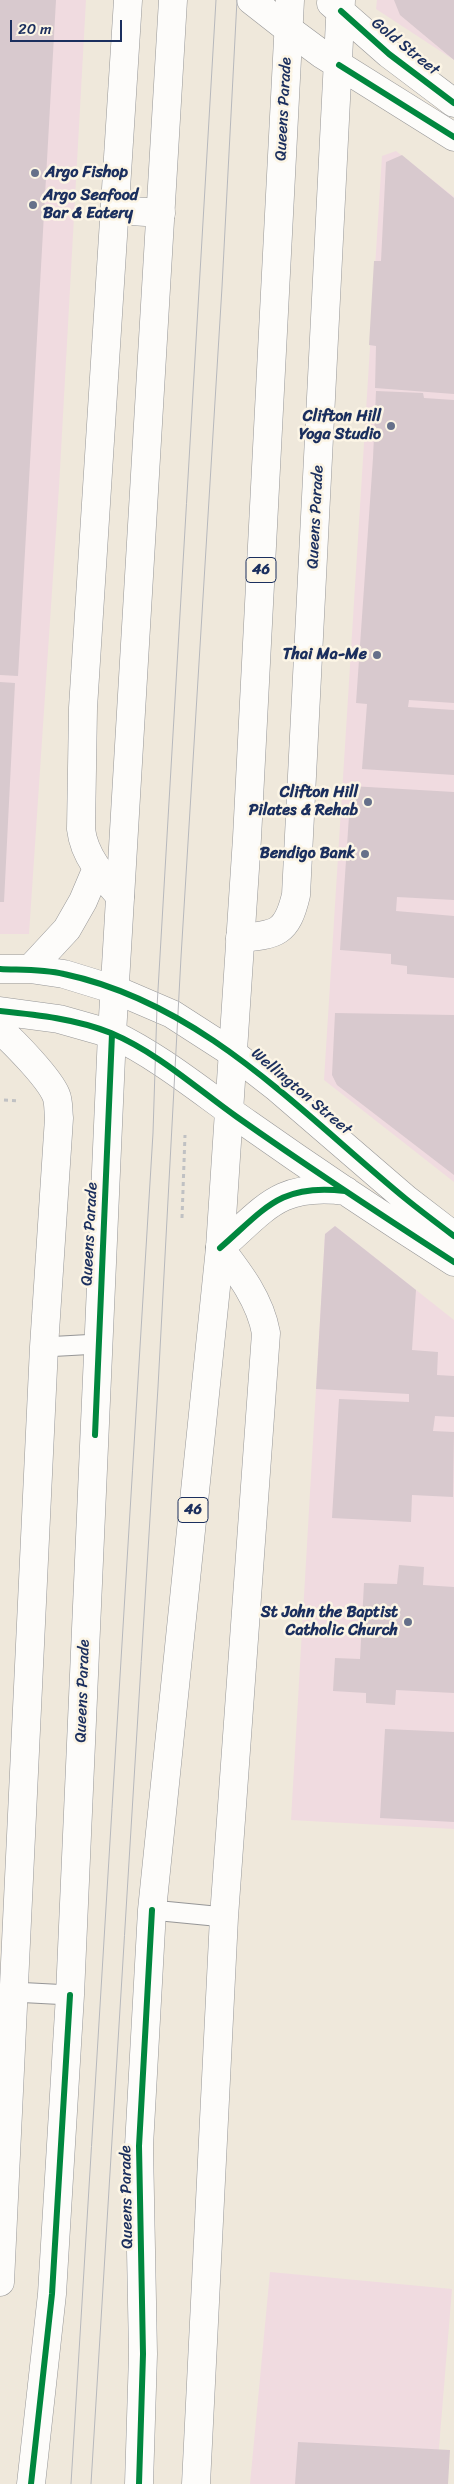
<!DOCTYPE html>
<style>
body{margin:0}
#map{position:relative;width:454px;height:2484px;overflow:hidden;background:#efe8db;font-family:Sriracha,sans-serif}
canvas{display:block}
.scale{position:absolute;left:10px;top:20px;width:112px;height:22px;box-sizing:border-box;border:2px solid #1b2f5e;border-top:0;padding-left:6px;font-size:15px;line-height:18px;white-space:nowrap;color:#1b2f5e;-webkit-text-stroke:4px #fcf5e5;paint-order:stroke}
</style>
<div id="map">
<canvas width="454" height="2484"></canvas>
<div class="scale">20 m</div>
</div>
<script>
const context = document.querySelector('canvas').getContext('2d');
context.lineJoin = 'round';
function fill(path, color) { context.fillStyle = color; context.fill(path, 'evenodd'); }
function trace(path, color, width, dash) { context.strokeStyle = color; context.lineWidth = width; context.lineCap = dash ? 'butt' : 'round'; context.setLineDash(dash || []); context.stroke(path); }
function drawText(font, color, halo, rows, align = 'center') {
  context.font = font + ' Sriracha,sans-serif'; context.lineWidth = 5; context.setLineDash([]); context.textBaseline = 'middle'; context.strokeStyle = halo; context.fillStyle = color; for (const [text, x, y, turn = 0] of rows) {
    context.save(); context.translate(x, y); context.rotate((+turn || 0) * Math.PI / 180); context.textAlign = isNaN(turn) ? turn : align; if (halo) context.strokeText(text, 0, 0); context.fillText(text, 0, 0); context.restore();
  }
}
fill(new Path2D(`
 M 0,0 L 86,0 L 59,487 L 29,934 L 0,934 Z
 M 377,0 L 454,0 L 454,60 L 376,9 Z
 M 396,151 L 454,197 L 454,1182 L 324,1080 L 382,156 Z
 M 335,1226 L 454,1320 L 454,1829 L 291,1820 L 325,1234 Z
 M 270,2272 L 452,2289 L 436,2484 L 250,2484 Z`), '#f0dbe0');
fill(new Path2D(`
 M 0,0 L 56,0 L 18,676 L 0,675 Z
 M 394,0 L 454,0 L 454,60 L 400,15 Z
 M 402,155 L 454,198 L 454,394 L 375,388 L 376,346 L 369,345 L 374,261 L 381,261 L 386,162 Z
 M 376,391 L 423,393 L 424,398 L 454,400 L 454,703 L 409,700 L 408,707 L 454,710 L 454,775 L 362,769 L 367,704 L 356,703 L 373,458 Z
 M 0,682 L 15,683 L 4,902 L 0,902 Z
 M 351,786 L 454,792 L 454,900 L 397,897 L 396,911 L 454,916 L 454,978 L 407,974 L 407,966 L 391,964 L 391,954 L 340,950 Z
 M 335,1013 L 454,1015 L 454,1175 L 337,1085 L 332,1075 Z
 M 335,1226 L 416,1290 L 412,1350 L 438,1352 L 437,1375 L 454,1376 L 454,1417 L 435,1416 L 433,1431 L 454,1432 L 453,1497 L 412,1495 L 411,1522 L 332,1518 L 339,1399 L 409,1402 L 409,1394 L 316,1389 L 325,1234 Z
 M 399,1565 L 424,1567 L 423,1585 L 454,1587 L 454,1693 L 396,1690 L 395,1705 L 366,1703 L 366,1693 L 333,1691 L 335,1658 L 360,1659 L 364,1583 L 397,1584 Z
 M 385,1729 L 454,1732 L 454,1822 L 380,1818 Z
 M 298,2442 L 450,2450 L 448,2484 L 295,2484 Z`), '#d8c9ce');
const lane = new Path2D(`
 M 44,1347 L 98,1344
 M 152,1910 L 224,1917
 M 13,1992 L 70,1995`);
const street = new Path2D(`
 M 331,3 L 389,54 L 454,103
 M 288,29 L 323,55 L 454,137
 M 116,210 L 161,213
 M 120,896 C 103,877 84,856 81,829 L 83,708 L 128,0
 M 240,938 C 277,935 287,933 296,895 L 341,0
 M 0,969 L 30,969 L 64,974 L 116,990
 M 30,969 L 67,929 L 83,901 L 97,868
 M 0,1011 L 59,1019 L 112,1034
 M 0,1030 C 14,1042 49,1078 56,1095 C 59,1102 58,1110 59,1118 L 44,1347 L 0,2282
 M 196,2484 L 224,1917 L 266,1333 C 260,1300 240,1274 220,1248`);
const secondary = new Path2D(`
 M 251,0 L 288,29
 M 116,990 L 172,1014 L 231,1052 L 276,1087 L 406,1199 L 454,1236
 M 112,1034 C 162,1058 203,1093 248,1124 C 316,1172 385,1218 454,1262
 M 220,1248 C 267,1207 279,1183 346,1191`);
const primary = new Path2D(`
 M 31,2484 L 52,2294 L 70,1995 L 112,1034 L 173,0
 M 139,2484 L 143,2354 L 139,2146 L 152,1910 L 220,1248 L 247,838 L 290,0`);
trace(lane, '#969697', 21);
trace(street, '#969697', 29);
trace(secondary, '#969697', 29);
trace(primary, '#969697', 29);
trace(new Path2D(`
 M 4,1100 L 20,1101
 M 182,1218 L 185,1135`), '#c0c1c3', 3, [4, 4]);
trace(lane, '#fdfcfa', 19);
trace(street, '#fdfcfa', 28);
trace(secondary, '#fdfcfa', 28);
trace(primary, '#fdfcfa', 28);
trace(new Path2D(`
 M 71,2484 L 153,1133 L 157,1007 L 216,0
 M 91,2484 L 158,1387 L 181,957 L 222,287 L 237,0`), '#b7b8bc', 1);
trace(new Path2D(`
 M 341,11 L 389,54 L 454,103
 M 339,65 L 454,137
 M 0,969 C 21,970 43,969 64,974 C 204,1004 301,1113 406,1199 C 422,1212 438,1224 454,1236
 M 0,1011 C 38,1015 76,1019 111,1033 C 158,1053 196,1088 237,1117 C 308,1167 381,1215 454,1262
 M 220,1248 C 265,1209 280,1183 345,1191
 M 95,1435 L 112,1034
 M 31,2484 L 52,2294 L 70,1995
 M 139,2484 L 143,2354 L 139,2146 L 152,1910`), '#00873e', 6);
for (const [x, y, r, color] of [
 [35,173,5,"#65708a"],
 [33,205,5,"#65708a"],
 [391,426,5,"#65708a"],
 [377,655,5,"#65708a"],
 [368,802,5,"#65708a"],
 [365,854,5,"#65708a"],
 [408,1622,5,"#65708a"]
]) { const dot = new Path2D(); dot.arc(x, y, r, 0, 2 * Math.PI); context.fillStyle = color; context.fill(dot); trace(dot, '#fcf5e5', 2); }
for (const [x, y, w] of [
 [261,570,30],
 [193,1510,30]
]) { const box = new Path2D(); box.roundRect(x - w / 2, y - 12.5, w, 25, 4); context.fillStyle = '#fcf5e5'; context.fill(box); trace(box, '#1b2f5e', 1); }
drawText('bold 15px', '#1b2f5e', null, [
 ["46",261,570],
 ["46",193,1510]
]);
drawText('16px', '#1b2f5e', '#fcf5e5', [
 ["Gold Street",405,47,39],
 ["Queens Parade",284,109,-87],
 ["Queens Parade",316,517,-87],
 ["Wellington Street",301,1092,40],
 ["Queens Parade",90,1234,-87],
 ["Queens Parade",83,1691,-88],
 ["Queens Parade",127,2197,-91]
]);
drawText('bold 16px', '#1b2f5e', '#fcf5e5', [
 ["Argo Fishop",45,173,"left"],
 ["Argo Seafood",43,196,"left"],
 ["Bar & Eatery",43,214,"left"],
 ["Clifton Hill",381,417],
 ["Yoga Studio",381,435],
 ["Thai Ma-Me",367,655],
 ["Clifton Hill",358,793],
 ["Pilates & Rehab",358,811],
 ["Bendigo Bank",355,854],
 ["St John the Baptist",398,1613],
 ["Catholic Church",398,1631]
], 'right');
</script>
